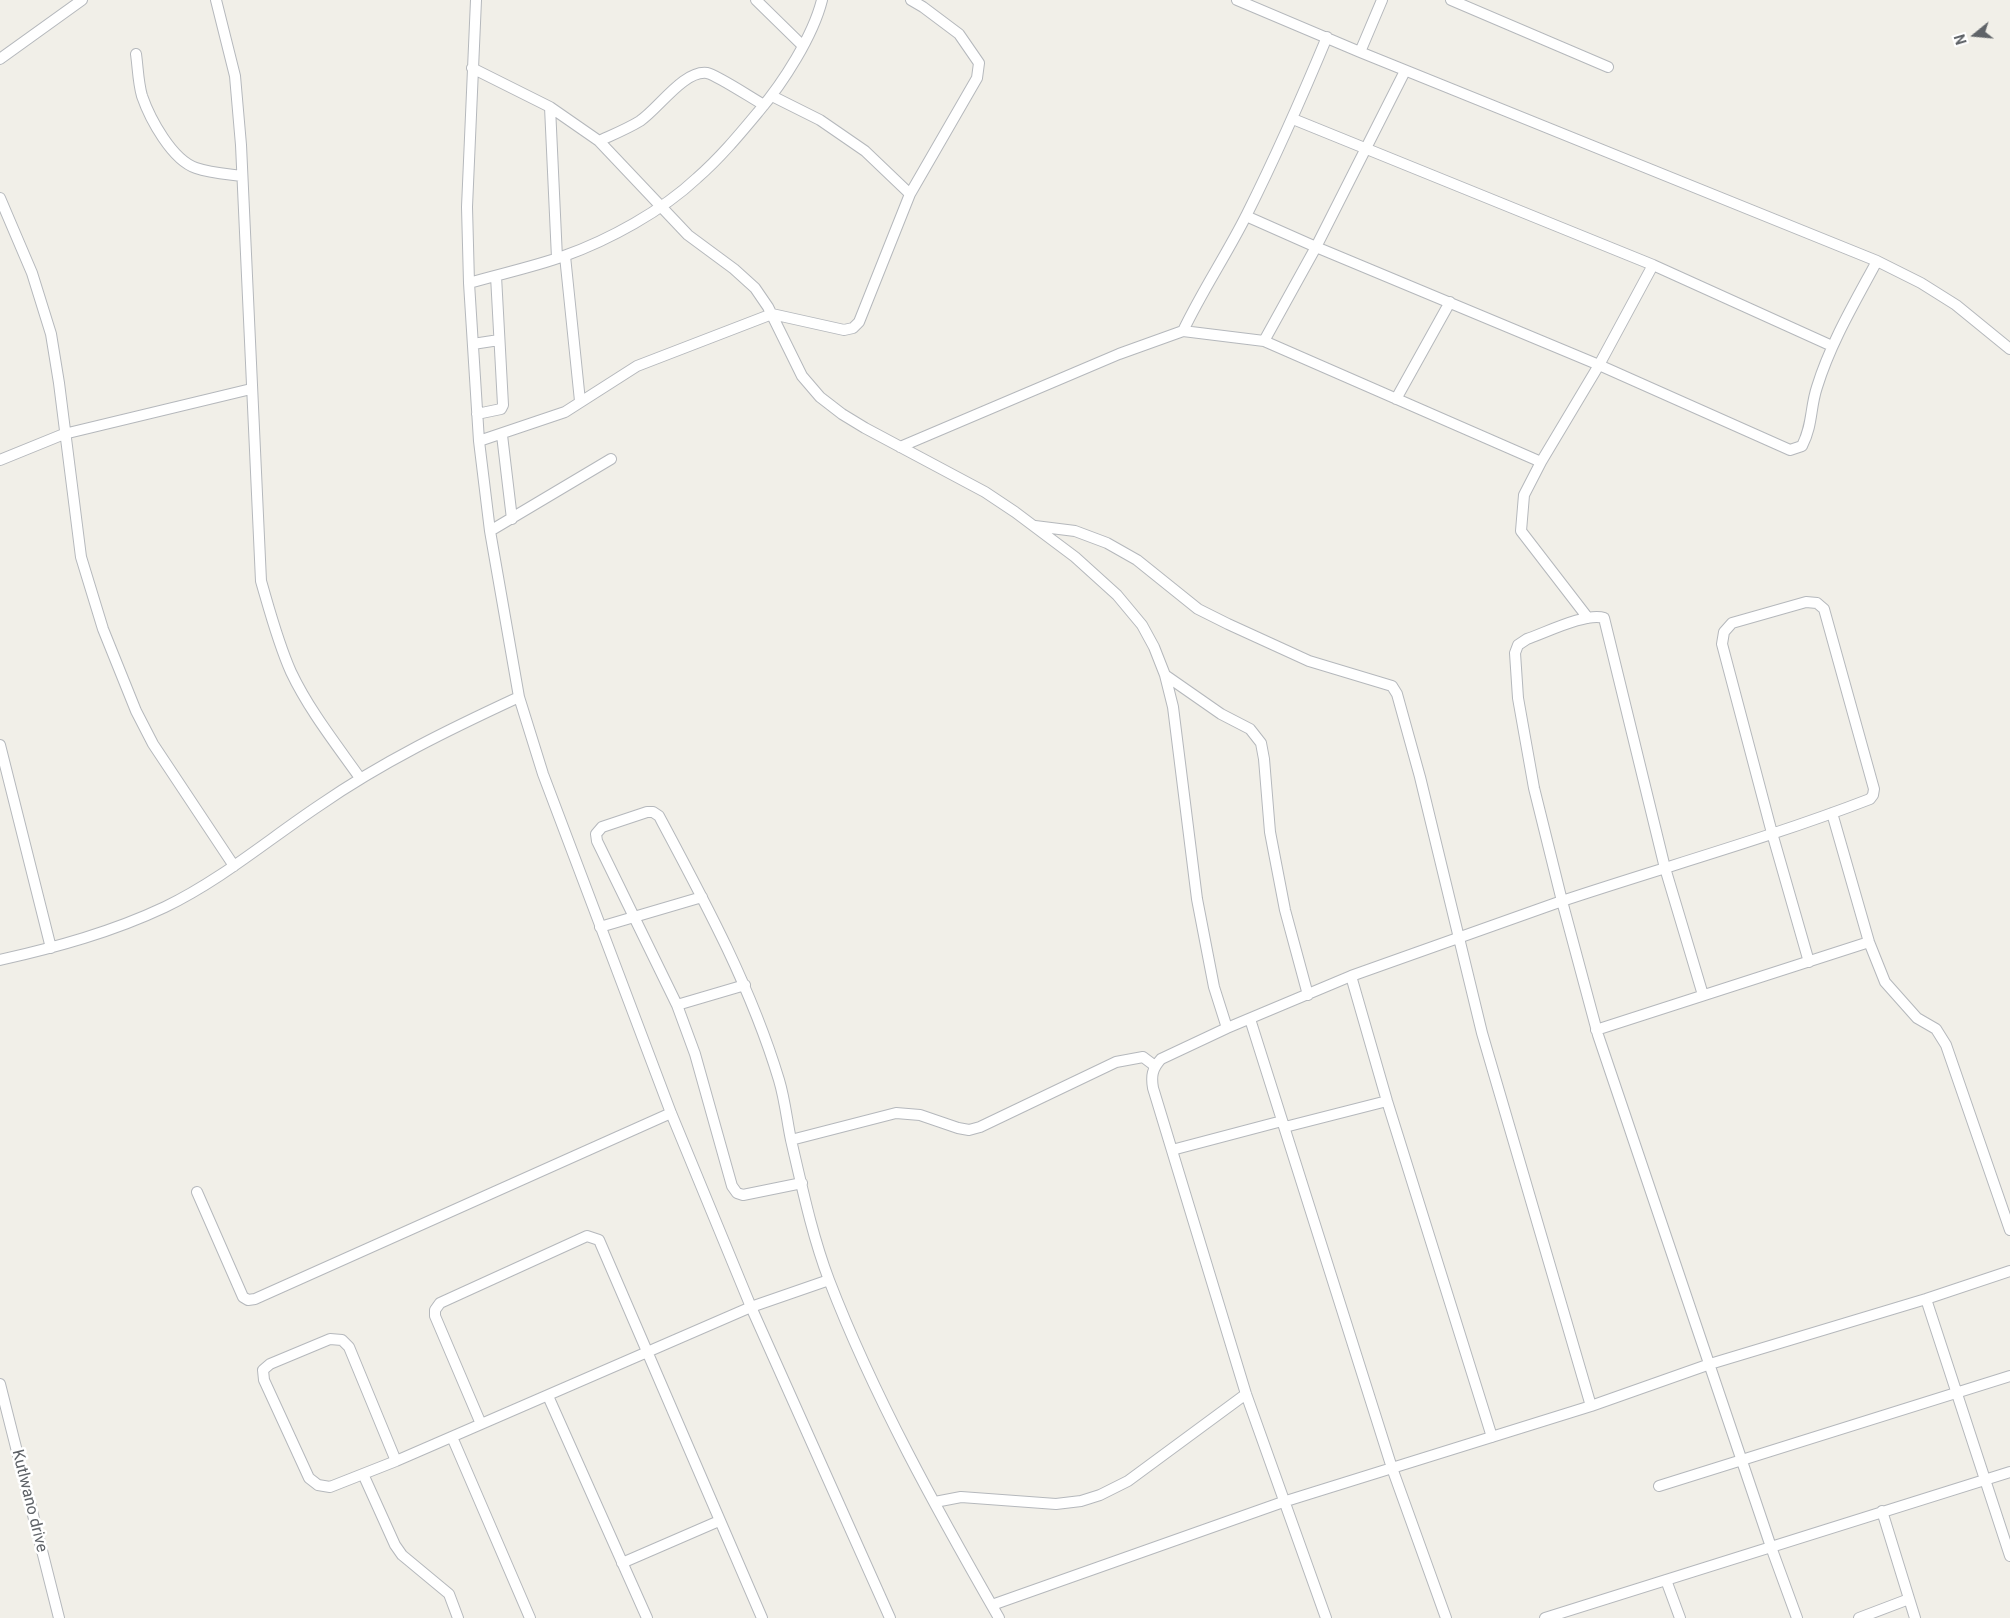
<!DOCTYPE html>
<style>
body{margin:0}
#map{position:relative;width:2010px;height:1618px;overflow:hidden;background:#f1efe8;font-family:Roboto,sans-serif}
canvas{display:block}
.north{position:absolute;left:1950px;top:10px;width:50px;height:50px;-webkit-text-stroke:4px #fff;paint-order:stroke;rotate:253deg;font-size:14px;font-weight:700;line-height:20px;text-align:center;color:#5f6368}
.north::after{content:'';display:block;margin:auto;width:18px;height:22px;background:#5f6368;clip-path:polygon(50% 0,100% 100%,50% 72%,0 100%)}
</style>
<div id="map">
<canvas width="2010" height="1618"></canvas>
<div class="north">N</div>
</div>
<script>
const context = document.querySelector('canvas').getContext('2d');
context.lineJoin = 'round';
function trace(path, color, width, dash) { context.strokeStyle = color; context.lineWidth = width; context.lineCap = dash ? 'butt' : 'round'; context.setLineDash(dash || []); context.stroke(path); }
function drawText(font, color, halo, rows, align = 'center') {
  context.font = font + ' Roboto,sans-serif'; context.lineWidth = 5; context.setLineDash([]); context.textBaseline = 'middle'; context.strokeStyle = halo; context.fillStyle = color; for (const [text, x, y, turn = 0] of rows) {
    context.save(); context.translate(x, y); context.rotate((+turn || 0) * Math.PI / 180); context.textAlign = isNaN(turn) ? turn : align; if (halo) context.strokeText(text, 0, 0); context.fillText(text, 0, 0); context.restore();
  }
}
const minor = new Path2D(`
 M 216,0 L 235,76 L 241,145 L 261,581 C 270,612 278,643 291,672 C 309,710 336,744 360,778
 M 476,0 L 467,207 L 469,283 L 479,441 L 490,531 L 519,697 L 543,774 L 671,1113 L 751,1307 L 890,1618
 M 756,0 L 803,46
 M 1237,0 L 1360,52 L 1877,261 L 1921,283 L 1956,305 L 2010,349
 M 1451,0 L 1608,67
 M 1360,52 L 1382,0
 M 136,54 C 138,68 138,82 142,96 C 150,119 172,160 196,168 C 210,173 227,174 242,176
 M 0,59 L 82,0
 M 472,68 L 550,107 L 599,141 L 688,235 L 734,269 L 755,288 L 768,307 L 802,376 L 820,397 L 842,414 L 865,428 L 985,492 L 1015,512 L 1075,557 L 1117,595 L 1142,625 L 1154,647 L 1165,675 L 1173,707 L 1197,899 L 1214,987 L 1227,1028
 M 772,96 L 820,120 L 865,151 L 910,194
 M 550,107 L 557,258
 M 1293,119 L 1653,265 L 1832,346
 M 599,141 C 612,135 627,129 640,121 C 659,108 684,70 707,73 C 717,75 753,99 764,105
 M 0,198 L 32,273 L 51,334 L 59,383 L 81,557 L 103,629 L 136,711 L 153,744 L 234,866
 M 1246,216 L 1316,247 L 1599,365 L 1790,450 L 1802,446 C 1813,424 1810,408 1817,387 C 1831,342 1855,302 1877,261
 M 565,256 L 580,401
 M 469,283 C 500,274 533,267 564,256 C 609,240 662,211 697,178 C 720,158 739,135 759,111 C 783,83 813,36 822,0
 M 1183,331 C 1202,291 1227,254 1247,214 C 1276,156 1302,97 1327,37
 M 1264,341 L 1541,462 L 1599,365 L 1653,265
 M 473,344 L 499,340
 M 1396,399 L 1450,302
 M 477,414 L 501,409 L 503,405 L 496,276
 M 502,435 L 512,519
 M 479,441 L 565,412 L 637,366 L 772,314 L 844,330 L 853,328 L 859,322 L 910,194 L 977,78 L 979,63 L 959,34 L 923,7 L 911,0
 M 900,447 L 1119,354 L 1183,331 L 1264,341 L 1316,247 L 1405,71
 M 0,460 L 64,434 L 251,389
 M 1541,462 L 1524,495 L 1521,531 L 1588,618
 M 1035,526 L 1075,531 L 1107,543 L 1137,560 L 1198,609 L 1228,624 L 1309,661 L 1392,686 L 1397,694 L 1420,777 L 1482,1033 L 1591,1406
 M 490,531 L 611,459
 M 1165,675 L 1221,714 L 1250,729 L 1261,743 L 1264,759 L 1270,832 L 1285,910 L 1308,995
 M 0,745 L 51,948
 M 1832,813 L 1869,942 L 1885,982 L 1917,1018 L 1936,1029 L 1946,1045 L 2010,1230
 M 600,927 L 702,897
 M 0,960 C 57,947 112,932 165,907 C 221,880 269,839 320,805 C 382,762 450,729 519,697
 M 1351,976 L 1387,1101 L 1492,1437
 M 1703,995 L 1665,868 L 1604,618 C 1587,612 1545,633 1527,639 L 1518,645 L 1515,653 L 1518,698 L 1534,788 L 1562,901 C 1664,867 1769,838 1870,799 L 1873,795 L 1874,789 L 1824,609 L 1817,603 L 1806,602 L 1732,623 L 1724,632 L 1722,644 L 1772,833 L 1809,962
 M 677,1005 L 745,985
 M 1250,1019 L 1392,1468 L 1446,1618
 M 1596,1030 L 1869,942
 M 1285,1127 L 1387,1101
 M 791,1140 L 896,1113 L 920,1115 L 958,1128 L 969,1130 L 980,1127 L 1116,1062 L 1143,1057 L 1155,1066
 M 1172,1150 L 1282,1121
 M 802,1183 L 743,1195 L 737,1193 L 732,1186 L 695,1054 L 677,1005 L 597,841 L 596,834 L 602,827 L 647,812 L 653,812 L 659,816 C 705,902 751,987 779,1080 C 785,1100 787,1121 791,1140 C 802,1187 812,1235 829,1280 C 874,1397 937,1510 999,1618
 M 197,1192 L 243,1297 L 248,1300 L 255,1299 L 671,1113
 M 1926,1299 L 2010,1556
 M 0,1384 L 59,1618
 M 548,1396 L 647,1618
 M 481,1424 L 435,1316 L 435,1310 L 440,1303 L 587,1236 L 599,1240 L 762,1618
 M 452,1437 L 530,1618
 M 396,1461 L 349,1347 L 342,1340 L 330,1339 L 270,1364 L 263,1370 L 264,1380 L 309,1478 L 318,1485 L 330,1487 L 396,1461 L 751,1307 L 829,1280
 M 363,1474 L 395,1545 L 402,1555 L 449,1594 L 458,1618
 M 1659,1486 L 2010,1376
 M 935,1502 L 961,1497 L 1056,1504 L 1081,1501 L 1100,1495 L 1128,1481 L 1246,1394
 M 1882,1511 L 1915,1618
 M 622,1563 L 719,1521
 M 1666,1580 L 1680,1618
 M 992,1605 L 1283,1502 L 1591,1406 L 1710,1364 L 1926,1299 L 2010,1271
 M 1326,1618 L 1246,1394 L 1153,1088 C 1151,1076 1152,1069 1161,1059 L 1227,1028 L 1351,976 L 1562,901 L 1598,1035 L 1771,1547 L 1797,1618
 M 1545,1618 L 2010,1472
 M 1859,1618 L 1909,1599`);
trace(minor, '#b5b8bc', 12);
trace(minor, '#fff', 10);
drawText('16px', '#5f6368', '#fff', [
 ["Kutlwano drive",29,1501,76]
]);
</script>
